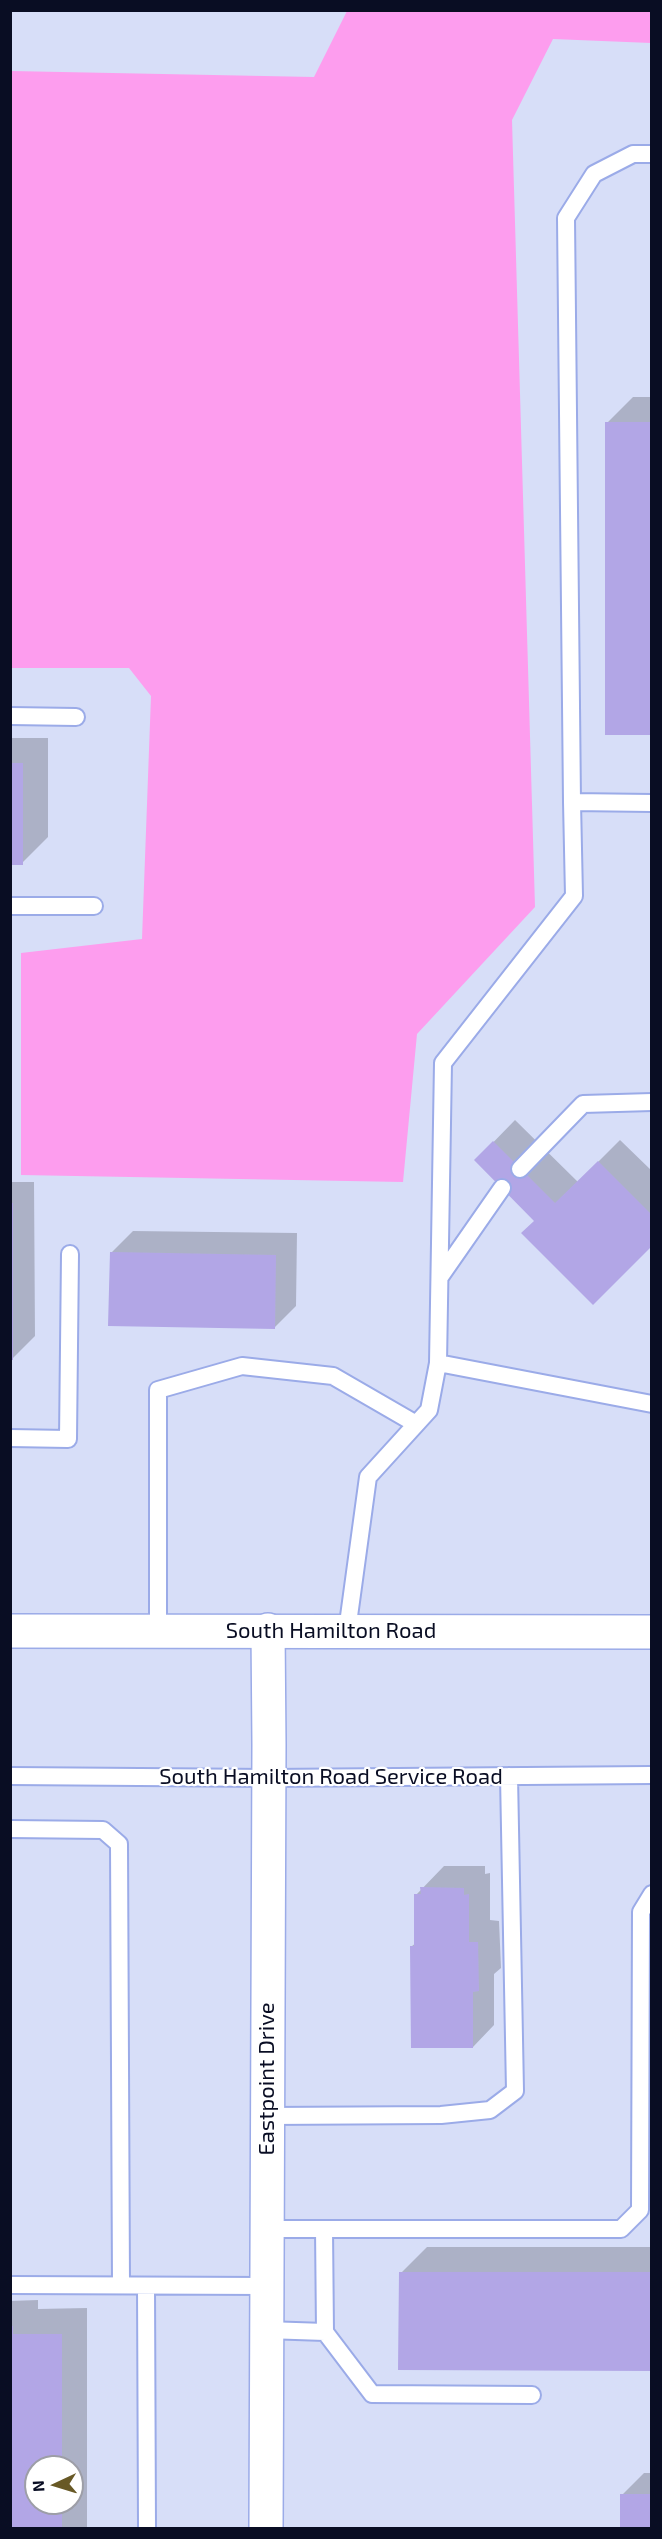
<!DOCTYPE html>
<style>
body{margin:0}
#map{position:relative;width:662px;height:2539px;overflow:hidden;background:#d7def8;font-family:"Exo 2",sans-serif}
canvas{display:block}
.frame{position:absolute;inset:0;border:12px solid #090d23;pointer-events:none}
.north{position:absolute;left:24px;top:2455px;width:60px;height:60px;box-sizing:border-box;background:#fff;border:2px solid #9d9ea7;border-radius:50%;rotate:266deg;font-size:16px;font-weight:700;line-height:24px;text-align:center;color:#090d23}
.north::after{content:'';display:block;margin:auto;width:21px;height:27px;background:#685926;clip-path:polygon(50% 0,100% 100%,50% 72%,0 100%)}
</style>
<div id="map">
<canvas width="662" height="2539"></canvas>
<div class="frame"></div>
<div class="north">N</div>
</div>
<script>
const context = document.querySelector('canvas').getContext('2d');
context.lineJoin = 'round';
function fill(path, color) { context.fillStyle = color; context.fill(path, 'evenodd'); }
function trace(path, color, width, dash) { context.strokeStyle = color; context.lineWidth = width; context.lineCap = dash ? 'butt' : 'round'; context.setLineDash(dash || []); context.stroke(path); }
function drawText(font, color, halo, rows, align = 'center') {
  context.font = font + ' "Exo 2",sans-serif'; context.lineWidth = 4.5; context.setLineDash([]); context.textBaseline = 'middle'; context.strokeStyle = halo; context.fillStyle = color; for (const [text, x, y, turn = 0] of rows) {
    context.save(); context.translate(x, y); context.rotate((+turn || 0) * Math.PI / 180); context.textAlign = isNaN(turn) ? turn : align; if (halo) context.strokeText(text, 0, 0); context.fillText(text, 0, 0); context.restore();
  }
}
fill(new Path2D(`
 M 347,11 L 651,11 L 651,43 L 553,39 L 512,120 L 535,907 L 417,1034 L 403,1182 L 21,1175 L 21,953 L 142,939 L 151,696 L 129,668 L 11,668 L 11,71 L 314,77 Z`), '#fd9dee');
fill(new Path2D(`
 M 633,397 L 652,397 L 652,734 L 607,423 Z
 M 10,738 L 48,738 L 48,837 L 22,863 L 10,863 Z
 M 515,1120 L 578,1182 L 620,1140 L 652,1171 L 652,1244 L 536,1220 L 476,1160 Z
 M 10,1182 L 34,1182 L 35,1336 L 13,1358 L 10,1358 Z
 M 133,1231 L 297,1233 L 296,1306 L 274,1328 L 111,1253 Z
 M 444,1866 L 485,1866 L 485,1874 L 490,1873 L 490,1920 L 499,1921 L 501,1968 L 494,1974 L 494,2025 L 473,2047 L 412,1946 L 416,1943 L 416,1895 Z
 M 427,2247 L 652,2247 L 652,2369 L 401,2273 Z
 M 38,2300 L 38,2309 L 87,2308 L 87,2528 L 10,2528 L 10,2301 ZM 36,2467 L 72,2467 L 72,2503 L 36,2503 Z
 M 644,2473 L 652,2473 L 652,2528 L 621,2528 L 622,2495 Z`), '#0003');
fill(new Path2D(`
 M 605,422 L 652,422 L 652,735 L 605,735 Z
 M 10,763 L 23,763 L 23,865 L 10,865 Z
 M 493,1141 L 555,1203 L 598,1161 L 652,1215 L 652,1246 L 593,1305 L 521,1233 L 534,1221 L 474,1160 Z
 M 10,1203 L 13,1203 L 13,1360 L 10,1360 Z
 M 110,1252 L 276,1255 L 275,1329 L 108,1326 Z
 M 420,1887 L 464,1888 L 464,1895 L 469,1894 L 469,1942 L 478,1942 L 479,1991 L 473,1992 L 473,2048 L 411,2048 L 410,1946 L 414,1946 L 414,1894 L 421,1894 Z
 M 399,2272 L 652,2272 L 652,2371 L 398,2370 Z
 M 10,2326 L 13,2326 L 13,2334 L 62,2334 L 62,2467 L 36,2467 L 36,2503 L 62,2503 L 62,2528 L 10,2528 Z
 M 620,2494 L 652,2494 L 652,2528 L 620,2528 Z`), '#b2a6e6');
const service = new Path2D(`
 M 10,716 L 76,717
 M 572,802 L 566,218 L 594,174 L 633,154 L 652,154
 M 10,906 L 94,906
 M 520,1169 L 583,1104 L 652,1102
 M 440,1277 L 502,1188
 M 438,1363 L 443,1063 L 574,896 L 572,802 L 652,803
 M 10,1438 L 68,1439 L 70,1254
 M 158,1630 L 158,1390 L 242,1366 L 333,1376 L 416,1424
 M 347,1631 L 368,1477 L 429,1410 L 438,1363 L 652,1404
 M 10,1776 L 269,1778 L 652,1775
 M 10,1829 L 103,1830 L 119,1844 L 121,2285
 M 267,2116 L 441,2115 L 490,2110 L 515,2091 L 509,1776
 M 266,2229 L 621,2229 L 640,2210 L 641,1912 L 652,1894
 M 324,2229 L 325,2332
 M 10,2285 L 266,2286
 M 146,2286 L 147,2528
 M 266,2330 L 325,2332 L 372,2394 L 532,2395`);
const minor = new Path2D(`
 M 266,2528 L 269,1745 L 268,1630`);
const primary = new Path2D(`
 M 10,1631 L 652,1632`);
trace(service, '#9babe8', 20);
trace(minor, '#9babe8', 36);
trace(primary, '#9babe8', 36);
trace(service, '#fff', 16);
trace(minor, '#fff', 33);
trace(primary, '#fff', 33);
drawText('22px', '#090d23', '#fff', [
 ["South Hamilton Road",331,1631],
 ["South Hamilton Road Service Road",331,1777],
 ["Eastpoint Drive",267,2079,-90]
]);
</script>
